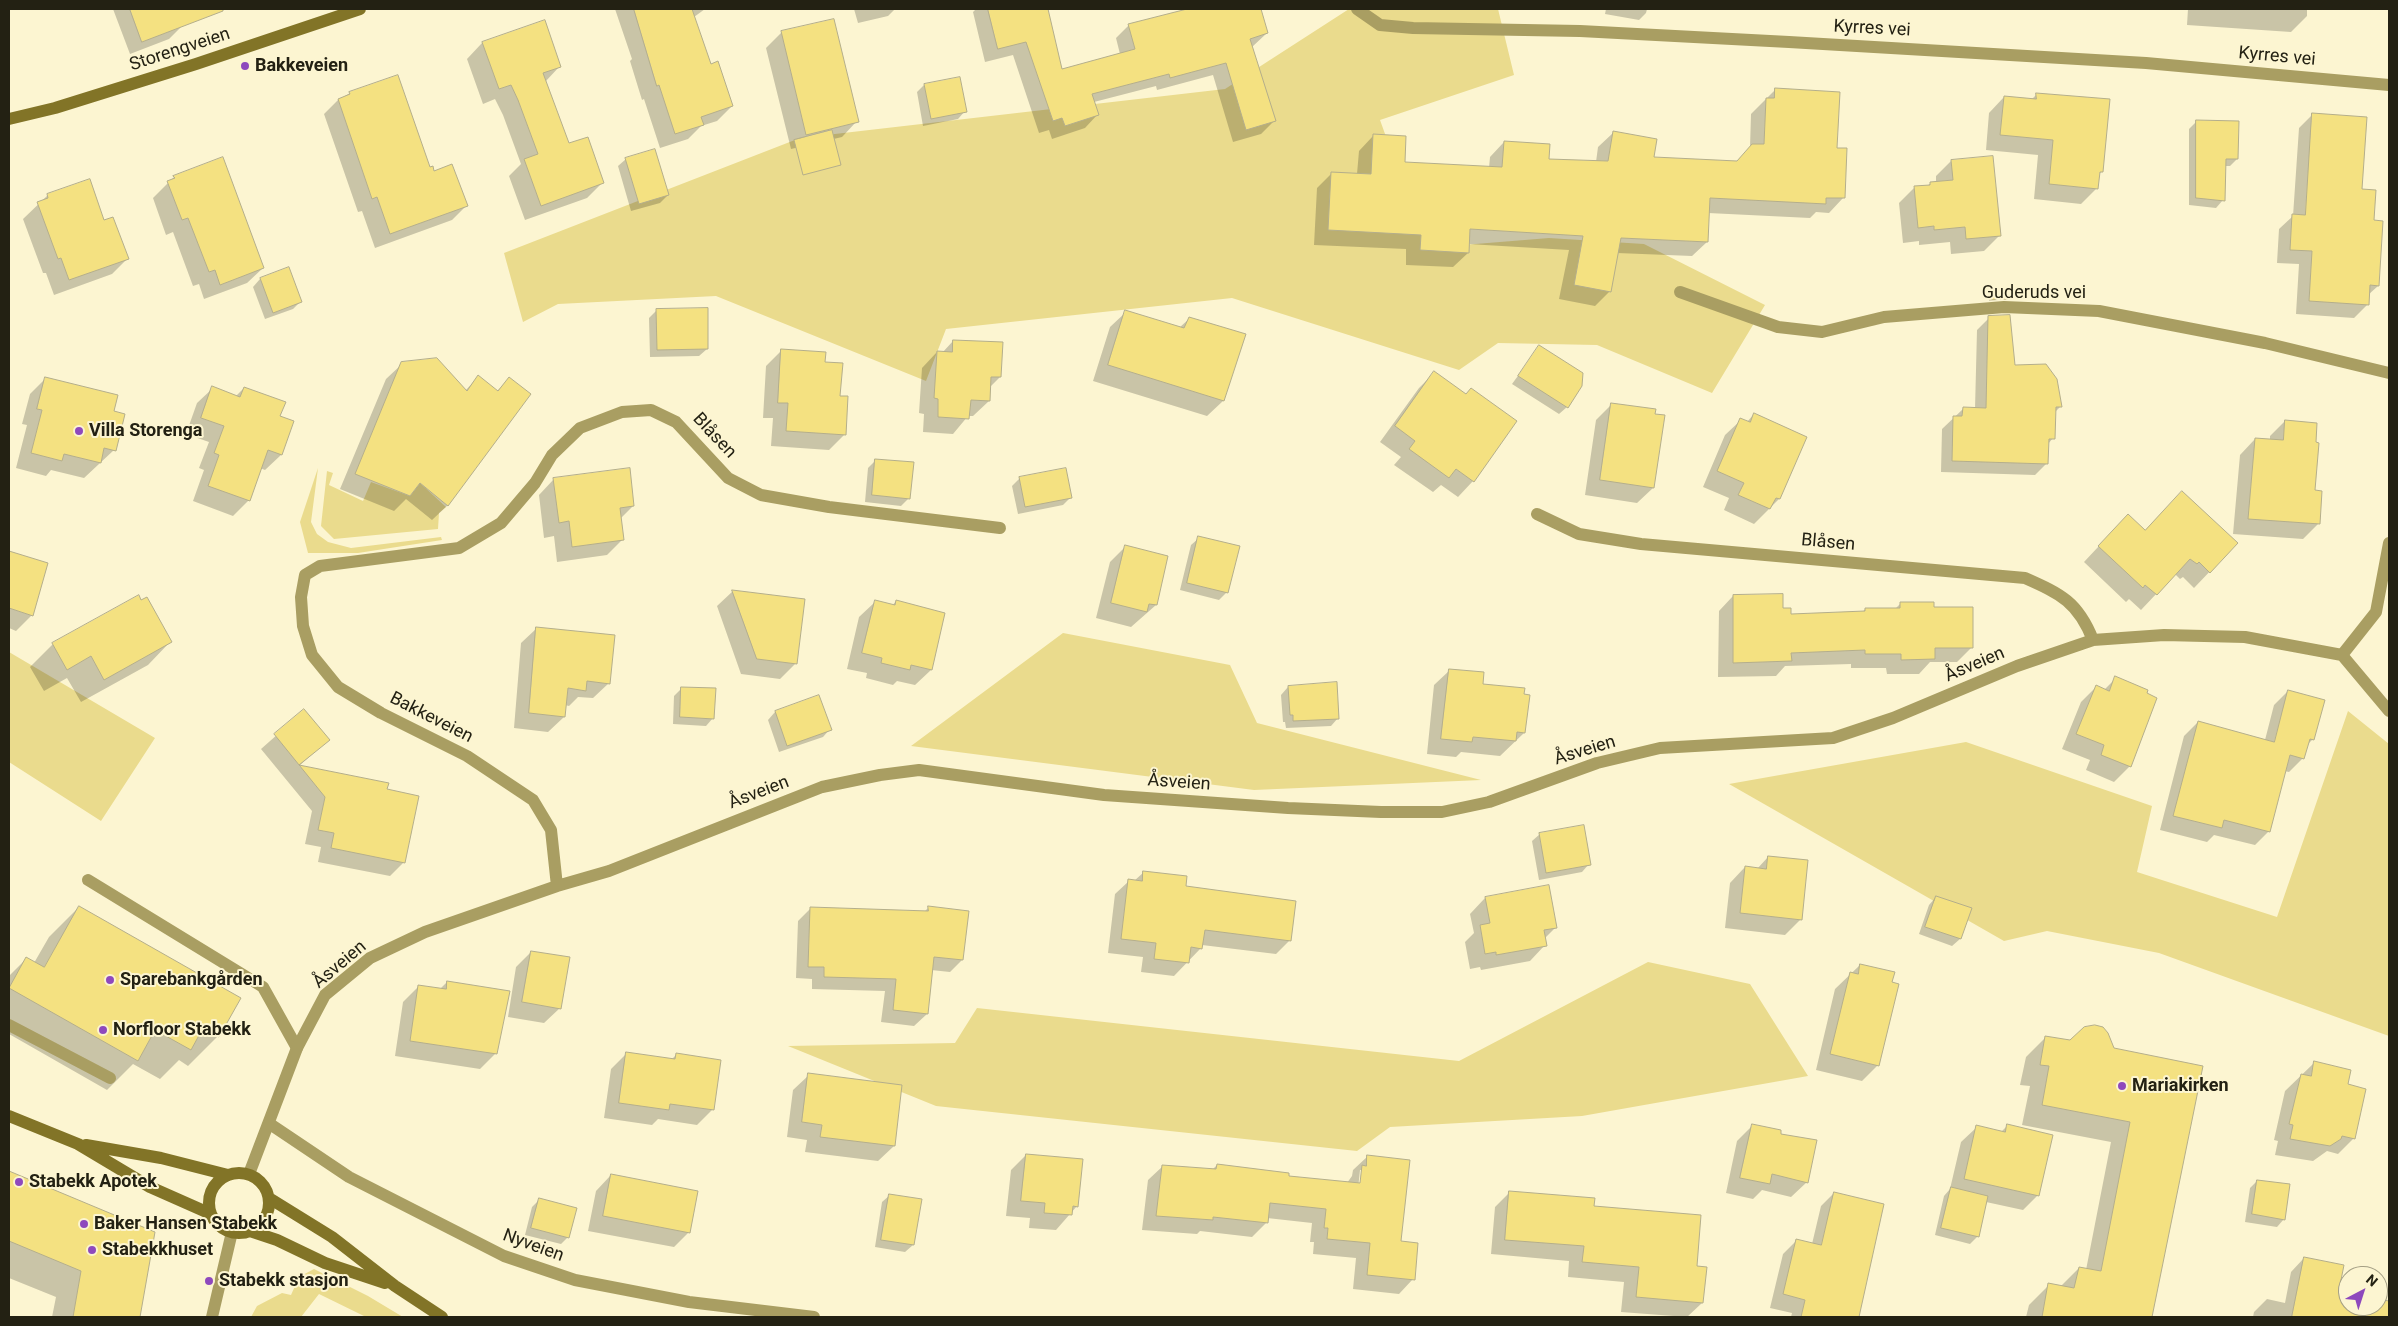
<!DOCTYPE html>
<meta charset="utf-8">
<style>
body{margin:0}
#map{position:relative;width:2398px;height:1326px;overflow:hidden;background:#fcf5d1;font-family:Roboto,sans-serif}
canvas{display:block}
.frame{position:absolute;inset:0;border:10px solid #232113;pointer-events:none}
.north{position:absolute;left:2338px;top:1266px;width:50px;height:50px;box-sizing:border-box;background:#fcf5d1;border:1px solid #a5a085;border-radius:50%;rotate:40deg;font-size:14px;font-weight:700;line-height:20px;text-align:center;color:#232113}
.north::after{content:'';display:block;margin:auto;width:18px;height:22px;background:#8e49bd;clip-path:polygon(50% 0,100% 100%,50% 72%,0 100%)}
</style>
<div id="map">
<canvas width="2398" height="1326"></canvas>
<div class="frame"></div>
<div class="north">N</div>
</div>
<script>
const context = document.querySelector('canvas').getContext('2d');
context.lineJoin = 'round';
function fill(path, color) { context.fillStyle = color; context.fill(path, 'evenodd'); }
function trace(path, color, width, dash) { context.strokeStyle = color; context.lineWidth = width; context.lineCap = dash ? 'butt' : 'round'; context.setLineDash(dash || []); context.stroke(path); }
function drawText(font, color, halo, rows, align = 'center') {
  context.font = font + ' Roboto,sans-serif'; context.lineWidth = 4; context.setLineDash([]); context.textBaseline = 'middle'; context.strokeStyle = halo; context.fillStyle = color; for (const [text, x, y, turn = 0] of rows) {
    context.save(); context.translate(x, y); context.rotate((+turn || 0) * Math.PI / 180); context.textAlign = isNaN(turn) ? turn : align; if (halo) context.strokeText(text, 0, 0); context.fillText(text, 0, 0); context.restore();
  }
}
fill(new Path2D(`
 M 1349,9 L 1498,9 L 1514,75 L 1380,120 L 1426,248 L 1549,238 L 1644,244 L 1765,305 L 1712,393 L 1597,345 L 1498,343 L 1459,370 L 1232,298 L 946,329 L 926,381 L 716,296 L 558,304 L 523,322 L 504,253 L 800,138 L 1225,89 Z
 M 318,468 L 311,522 L 317,534 L 328,542 L 351,548 L 441,537 L 442,540 L 358,553 L 308,553 L 300,522 Z
 M 327,471 L 333,473 L 329,485 L 363,501 L 371,482 L 410,496 L 420,483 L 446,507 L 439,513 L 438,529 L 334,539 L 321,526 Z
 M 1063,633 L 1230,665 L 1257,723 L 1481,780 L 1254,790 L 911,746 Z
 M 9,652 L 155,738 L 101,821 L 9,762 Z
 M 2348,711 L 2389,744 L 2389,1036 L 2159,953 L 2047,931 L 2004,941 L 1729,784 L 1966,742 L 2152,806 L 2137,872 L 2277,917 Z
 M 1648,962 L 1750,984 L 1808,1076 L 1582,1116 L 1390,1127 L 1357,1151 L 936,1106 L 788,1046 L 955,1043 L 977,1008 L 1459,1061 Z
 M 314,1269 L 368,1296 L 403,1317 L 366,1317 L 319,1294 L 301,1317 L 251,1317 L 257,1306 L 282,1293 L 291,1295 L 299,1277 Z`), '#eadb8d');
fill(new Path2D(`
 M 113,9 L 176,9 L 182,26 L 169,39 L 130,54 Z
 M 615,9 L 705,9 L 694,17 L 710,65 L 732,106 L 717,121 L 701,126 L 688,139 L 660,148 L 644,99 L 642,100 L 630,61 L 632,59 Z
 M 854,9 L 895,9 L 888,16 L 858,23 Z
 M 976,9 L 1046,9 L 1061,70 L 1120,54 L 1116,38 L 1129,25 L 1192,9 L 1260,9 L 1267,33 L 1252,47 L 1274,121 L 1261,134 L 1233,142 L 1213,75 L 1157,90 L 1156,86 L 1094,102 L 1098,114 L 1085,128 L 1052,139 L 1049,130 L 1039,133 L 1013,55 L 985,62 L 973,12 Z
 M 1606,9 L 1647,9 L 1646,13 L 1639,20 L 1605,14 Z
 M 2188,9 L 2307,9 L 2307,16 L 2291,32 L 2187,25 Z
 M 544,21 L 560,66 L 545,82 L 568,145 L 602,183 L 587,198 L 525,220 L 509,176 L 521,164 L 503,115 L 495,99 L 483,104 L 467,59 L 482,43 Z
 M 782,32 L 857,121 L 842,137 L 791,149 L 766,48 Z
 M 924,85 L 965,111 L 958,119 L 923,126 L 917,92 Z
 M 1775,90 L 1836,149 L 1843,198 L 1829,213 L 1816,212 L 1810,218 L 1708,213 L 1707,242 L 1692,256 L 1617,253 L 1610,291 L 1595,306 L 1559,299 L 1569,250 L 1468,244 L 1468,253 L 1453,267 L 1406,265 L 1406,249 L 1314,245 L 1317,188 L 1332,173 L 1357,174 L 1359,151 L 1373,136 L 1403,164 L 1489,168 L 1490,157 L 1504,142 L 1548,160 L 1596,162 L 1598,147 L 1613,133 L 1653,159 L 1736,162 L 1750,148 L 1751,114 Z
 M 350,93 L 466,206 L 452,220 L 375,248 L 362,211 L 358,212 L 324,114 L 338,100 Z
 M 2037,94 L 2102,171 L 2098,175 L 2097,188 L 2081,204 L 2034,199 L 2038,155 L 1986,150 L 1989,113 L 2004,97 L 2031,100 Z
 M 2313,114 L 2360,190 L 2373,221 L 2378,286 L 2368,295 L 2367,305 L 2354,318 L 2296,314 L 2299,264 L 2277,263 L 2279,229 L 2293,216 L 2299,128 Z
 M 2197,121 L 2237,159 L 2230,166 L 2224,166 L 2223,200 L 2216,208 L 2189,205 L 2189,129 Z
 M 626,159 L 668,195 L 660,203 L 631,211 L 618,166 Z
 M 1951,161 L 2000,235 L 1984,251 L 1951,254 L 1950,242 L 1919,245 L 1919,241 L 1903,243 L 1899,203 L 1915,187 L 1927,186 L 1931,183 L 1936,182 L 1936,176 Z
 M 174,177 L 263,268 L 247,283 L 204,299 L 199,284 L 193,286 L 173,232 L 166,235 L 153,198 Z
 M 48,195 L 104,222 L 127,259 L 112,274 L 54,295 L 46,273 L 43,273 L 23,219 Z
 M 289,269 L 300,302 L 293,309 L 265,319 L 253,287 L 260,279 Z
 M 657,310 L 707,349 L 699,356 L 650,357 L 649,318 Z
 M 1126,312 L 1179,328 L 1190,318 L 1245,335 L 1223,401 L 1207,416 L 1093,381 L 1110,327 Z
 M 1989,318 L 2014,366 L 2060,407 L 2054,413 L 2053,438 L 2048,444 L 2047,463 L 2035,475 L 1941,472 L 1942,429 L 1963,409 L 1975,409 L 1977,330 Z
 M 953,341 L 1000,377 L 990,387 L 989,401 L 973,416 L 968,416 L 953,434 L 923,432 L 924,414 L 919,413 L 922,368 L 937,352 L 942,353 Z
 M 1539,347 L 1567,407 L 1559,414 L 1512,384 Z
 M 781,351 L 824,364 L 839,397 L 844,435 L 829,450 L 771,446 L 773,418 L 763,418 L 766,366 Z
 M 402,364 L 465,391 L 478,377 L 497,391 L 509,379 L 448,505 L 432,520 L 406,499 L 394,511 L 340,489 L 386,379 Z
 M 1434,373 L 1473,481 L 1458,497 L 1441,485 L 1433,492 L 1394,465 L 1401,457 L 1380,442 L 1419,388 Z
 M 46,378 L 112,412 L 114,450 L 84,478 L 51,470 L 46,476 L 16,468 L 27,425 L 22,424 L 30,394 Z
 M 213,388 L 236,396 L 244,388 L 279,417 L 292,422 L 281,455 L 265,470 L 260,468 L 249,500 L 233,516 L 193,501 L 204,470 L 199,468 L 209,442 L 186,434 L 197,403 Z
 M 1612,404 L 1653,488 L 1637,503 L 1585,495 L 1596,420 Z
 M 1754,414 L 1779,499 L 1754,524 L 1724,510 L 1729,498 L 1703,487 L 1725,435 L 1741,420 L 1747,422 Z
 M 2285,421 L 2314,443 L 2314,491 L 2318,524 L 2303,539 L 2233,534 L 2240,455 L 2255,439 L 2270,440 L 2270,436 Z
 M 876,460 L 909,498 L 901,506 L 865,502 L 868,468 Z
 M 1020,478 L 1071,497 L 1063,505 L 1018,514 L 1012,486 Z
 M 554,479 L 633,506 L 620,519 L 623,539 L 607,555 L 557,562 L 554,536 L 544,538 L 539,495 Z
 M 2113,531 L 2145,531 L 2237,543 L 2194,588 L 2183,577 L 2180,579 L 2175,574 L 2141,610 L 2129,599 L 2126,602 L 2084,562 Z
 M 1199,538 L 1227,592 L 1219,600 L 1180,590 L 1191,545 Z
 M 1125,547 L 1156,605 L 1131,627 L 1096,618 L 1110,562 Z
 M 9,552 L 47,564 L 32,615 L 16,631 L 9,628 Z
 M 733,591 L 795,664 L 780,679 L 741,674 L 717,606 Z
 M 1733,596 L 1782,609 L 1789,615 L 1862,613 L 1865,609 L 1895,609 L 1901,603 L 1933,608 L 1972,647 L 1957,662 L 1930,662 L 1919,674 L 1887,674 L 1886,668 L 1851,668 L 1851,664 L 1785,666 L 1776,676 L 1718,677 L 1719,611 Z
 M 896,601 L 944,614 L 931,670 L 915,685 L 897,681 L 893,685 L 866,678 L 867,673 L 847,669 L 859,617 L 875,602 L 892,606 Z
 M 537,628 L 609,683 L 593,698 L 578,697 L 569,706 L 565,705 L 564,717 L 548,732 L 514,728 L 521,643 Z
 M 170,642 L 148,665 L 81,702 L 67,678 L 44,691 L 30,667 L 53,644 Z
 M 1450,670 L 1481,685 L 1524,733 L 1500,756 L 1461,752 L 1456,757 L 1427,754 L 1434,685 Z
 M 2116,678 L 2130,766 L 2114,782 L 2086,770 L 2090,760 L 2062,749 L 2081,702 L 2096,687 L 2104,690 Z
 M 1288,687 L 1338,718 L 1331,726 L 1286,728 L 1285,722 L 1283,722 L 1281,695 Z
 M 682,688 L 713,718 L 706,726 L 673,724 L 674,696 Z
 M 2288,691 L 2313,739 L 2306,746 L 2303,758 L 2289,772 L 2284,771 L 2269,831 L 2255,845 L 2214,835 L 2207,842 L 2160,830 L 2184,736 L 2198,722 L 2265,740 L 2274,705 Z
 M 304,711 L 328,740 L 299,766 L 387,784 L 386,790 L 404,862 L 390,876 L 318,862 L 321,847 L 305,844 L 312,811 L 261,749 Z
 M 775,712 L 830,729 L 823,737 L 779,752 L 768,720 Z
 M 1540,834 L 1589,864 L 1582,872 L 1539,880 L 1532,841 Z
 M 1768,857 L 1801,919 L 1785,935 L 1725,928 L 1730,883 L 1745,867 L 1757,869 Z
 M 1144,872 L 1184,887 L 1290,940 L 1276,954 L 1202,945 L 1201,948 L 1174,976 L 1141,972 L 1143,957 L 1108,953 L 1115,894 L 1129,881 L 1134,881 Z
 M 1936,897 L 1971,909 L 1960,939 L 1952,946 L 1919,934 L 1929,905 Z
 M 1485,898 L 1556,927 L 1544,939 L 1545,945 L 1530,961 L 1481,970 L 1480,967 L 1470,969 L 1465,942 L 1474,933 L 1470,914 Z
 M 79,907 L 218,1036 L 188,1066 L 179,1060 L 160,1079 L 133,1064 L 107,1090 L 9,1034 L 9,976 L 26,959 L 34,963 L 49,937 Z
 M 929,907 L 962,960 L 950,972 L 931,970 L 927,1014 L 914,1026 L 881,1022 L 885,991 L 812,989 L 812,979 L 796,978 L 798,921 L 810,909 L 924,912 Z
 M 531,952 L 560,1008 L 544,1023 L 508,1017 L 516,967 Z
 M 1860,965 L 1878,1065 L 1862,1081 L 1816,1070 L 1835,989 Z
 M 447,982 L 496,1053 L 480,1069 L 395,1056 L 403,1002 L 419,986 L 440,989 Z
 M 2046,1037 L 2201,1067 L 2151,1317 L 2026,1317 L 2029,1305 L 2049,1285 L 2060,1287 L 2079,1268 L 2086,1270 L 2111,1142 L 2022,1125 L 2030,1086 L 2020,1085 L 2026,1057 Z
 M 626,1054 L 671,1060 L 677,1054 L 713,1109 L 697,1125 L 658,1119 L 652,1125 L 604,1118 L 611,1069 Z
 M 2314,1063 L 2347,1085 L 2354,1138 L 2338,1154 L 2327,1151 L 2313,1161 L 2275,1155 L 2278,1141 L 2274,1140 L 2285,1091 Z
 M 809,1075 L 894,1146 L 878,1161 L 805,1152 L 807,1140 L 787,1137 L 793,1090 Z
 M 1753,1125 L 1807,1182 L 1791,1197 L 1762,1190 L 1753,1199 L 1726,1193 L 1737,1141 Z
 M 2007,1126 L 2038,1195 L 2023,1210 L 1986,1202 L 1978,1236 L 1970,1244 L 1935,1235 L 1944,1196 L 1950,1189 L 1961,1142 L 1977,1127 L 2001,1132 Z
 M 1026,1155 L 1077,1206 L 1056,1230 L 1029,1228 L 1030,1218 L 1006,1216 L 1011,1170 Z
 M 1368,1156 L 1413,1279 L 1399,1294 L 1353,1289 L 1356,1258 L 1313,1254 L 1314,1242 L 1310,1242 L 1312,1223 L 1267,1218 L 1267,1222 L 1252,1237 L 1200,1231 L 1197,1234 L 1142,1230 L 1148,1180 L 1163,1166 L 1212,1170 L 1217,1165 L 1288,1177 L 1347,1183 L 1352,1176 L 1353,1170 ZM 1360,1170 L 1363,1170 L 1361,1190 L 1358,1189 Z
 M 9,1173 L 154,1232 L 138,1317 L 52,1317 L 56,1297 L 9,1278 Z
 M 611,1175 L 689,1232 L 674,1247 L 588,1231 L 596,1191 Z
 M 2257,1181 L 2284,1219 L 2277,1227 L 2245,1222 L 2250,1188 Z
 M 1510,1192 L 1593,1207 L 1695,1267 L 1702,1303 L 1687,1317 L 1621,1312 L 1624,1282 L 1568,1277 L 1569,1261 L 1491,1254 L 1495,1207 Z
 M 1834,1193 L 1883,1205 L 1857,1317 L 1791,1317 L 1792,1313 L 1770,1308 L 1783,1254 L 1796,1241 L 1812,1244 L 1821,1206 Z
 M 890,1195 L 913,1245 L 905,1252 L 875,1247 L 882,1202 Z
 M 539,1200 L 568,1237 L 561,1244 L 525,1235 L 532,1207 Z
 M 2304,1258 L 2338,1291 L 2348,1294 L 2348,1306 L 2378,1306 L 2378,1300 L 2389,1302 L 2389,1317 L 2253,1317 L 2254,1312 L 2267,1299 L 2285,1303 L 2291,1272 Z`), '#0003');
const building = new Path2D(`
 M 130,9 L 223,9 L 223,11 L 142,42 Z
 M 634,9 L 692,9 L 711,64 L 718,61 L 733,106 L 701,117 L 704,125 L 675,134 L 659,85 L 657,86 Z
 M 988,9 L 1048,9 L 1062,69 L 1135,49 L 1128,24 L 1187,9 L 1261,9 L 1268,33 L 1250,39 L 1276,121 L 1246,130 L 1226,63 L 1170,78 L 1169,74 L 1092,94 L 1099,115 L 1065,126 L 1062,118 L 1053,121 L 1026,42 L 998,49 Z
 M 834,19 L 859,122 L 806,135 L 781,31 Z
 M 545,20 L 561,67 L 543,73 L 569,143 L 588,137 L 604,183 L 541,206 L 524,159 L 538,154 L 518,100 L 511,85 L 499,89 L 482,42 Z
 M 398,75 L 430,167 L 433,166 L 434,171 L 452,164 L 468,206 L 390,234 L 377,197 L 372,199 L 338,99 L 350,94 L 349,92 Z
 M 960,77 L 967,112 L 931,119 L 924,84 Z
 M 1775,88 L 1840,92 L 1837,148 L 1847,148 L 1845,198 L 1826,198 L 1826,204 L 1710,198 L 1708,242 L 1621,238 L 1611,292 L 1574,285 L 1583,236 L 1470,229 L 1469,253 L 1420,250 L 1421,235 L 1328,230 L 1331,172 L 1371,174 L 1373,134 L 1406,136 L 1405,162 L 1502,167 L 1504,141 L 1550,144 L 1549,159 L 1608,161 L 1613,131 L 1657,139 L 1654,157 L 1737,161 L 1752,144 L 1764,144 L 1766,98 L 1774,98 Z
 M 2036,93 L 2110,99 L 2103,172 L 2100,172 L 2098,189 L 2049,184 L 2053,140 L 2000,135 L 2004,96 L 2036,99 Z
 M 2312,113 L 2367,117 L 2362,189 L 2376,190 L 2374,220 L 2383,221 L 2379,286 L 2370,285 L 2369,305 L 2309,301 L 2312,251 L 2290,250 L 2292,214 L 2305,215 Z
 M 2196,120 L 2239,121 L 2238,159 L 2226,159 L 2225,201 L 2196,198 Z
 M 832,130 L 841,165 L 803,175 L 794,140 Z
 M 655,149 L 669,195 L 639,204 L 625,158 Z
 M 1993,156 L 2001,236 L 1966,239 L 1965,227 L 1934,230 L 1934,226 L 1918,228 L 1914,186 L 1930,185 L 1930,182 L 1953,180 L 1951,160 Z
 M 223,157 L 264,268 L 220,285 L 215,270 L 209,272 L 188,218 L 182,220 L 167,181 L 175,178 L 173,176 Z
 M 90,179 L 104,220 L 113,217 L 129,259 L 69,280 L 61,258 L 58,259 L 37,202 L 48,198 L 47,194 Z
 M 289,267 L 302,302 L 273,313 L 260,278 Z
 M 2007,295 L 2008,299 L 1989,300 L 1989,296 Z
 M 708,308 L 708,349 L 657,350 L 656,309 Z
 M 1125,310 L 1184,328 L 1189,317 L 1246,334 L 1224,401 L 1108,365 Z
 M 2010,315 L 2015,365 L 2046,364 L 2057,379 L 2062,407 L 2056,407 L 2055,439 L 2049,439 L 2048,464 L 1952,461 L 1953,416 L 1962,416 L 1963,407 L 1986,408 L 1988,316 Z
 M 953,340 L 1003,342 L 1001,377 L 991,377 L 990,401 L 971,400 L 969,419 L 938,417 L 938,399 L 934,398 L 937,351 L 952,352 Z
 M 1539,345 L 1583,373 L 1582,386 L 1568,408 L 1518,376 Z
 M 781,349 L 826,352 L 825,362 L 843,363 L 840,396 L 848,396 L 846,435 L 786,431 L 788,403 L 778,403 Z
 M 437,358 L 467,391 L 478,375 L 498,391 L 509,377 L 531,394 L 448,506 L 420,483 L 410,496 L 355,474 L 401,362 Z
 M 1434,371 L 1466,394 L 1471,388 L 1517,421 L 1474,482 L 1456,469 L 1449,478 L 1409,449 L 1415,441 L 1395,426 Z
 M 45,377 L 118,395 L 114,411 L 125,414 L 116,451 L 104,448 L 101,463 L 64,454 L 62,461 L 31,453 L 42,410 L 37,409 Z
 M 212,386 L 240,397 L 244,387 L 286,402 L 280,416 L 294,421 L 282,455 L 268,450 L 250,501 L 208,486 L 219,455 L 214,453 L 224,426 L 201,418 Z
 M 1611,403 L 1656,409 L 1655,414 L 1665,415 L 1654,488 L 1600,480 Z
 M 1754,413 L 1807,437 L 1780,499 L 1776,498 L 1770,509 L 1738,495 L 1744,483 L 1717,471 L 1740,418 L 1750,422 Z
 M 2285,420 L 2317,423 L 2316,442 L 2319,443 L 2315,490 L 2322,491 L 2320,524 L 2248,519 L 2255,438 L 2283,440 Z
 M 875,459 L 914,462 L 910,499 L 872,495 Z
 M 630,468 L 634,506 L 620,508 L 624,540 L 572,547 L 569,521 L 559,523 L 553,478 Z
 M 1066,468 L 1072,498 L 1025,507 L 1019,477 Z
 M 2182,491 L 2238,543 L 2210,573 L 2199,562 L 2197,564 L 2190,559 L 2157,595 L 2145,585 L 2143,588 L 2098,546 L 2128,514 L 2145,530 Z
 M 1198,536 L 1240,546 L 1228,593 L 1187,583 Z
 M 1125,545 L 1168,556 L 1157,605 L 1149,604 L 1147,612 L 1111,603 Z
 M 9,551 L 48,563 L 33,616 L 9,608 Z
 M 732,590 L 805,599 L 797,664 L 757,659 Z
 M 1783,594 L 1783,608 L 1791,608 L 1791,614 L 1865,611 L 1865,608 L 1900,608 L 1900,602 L 1934,602 L 1934,607 L 1973,607 L 1973,648 L 1935,648 L 1935,659 L 1901,660 L 1901,654 L 1865,654 L 1865,650 L 1791,653 L 1792,661 L 1733,663 L 1733,595 Z
 M 139,595 L 141,600 L 147,597 L 172,642 L 104,680 L 91,656 L 67,670 L 52,643 Z
 M 875,600 L 895,605 L 896,600 L 945,613 L 932,670 L 911,665 L 910,670 L 881,663 L 882,658 L 862,653 Z
 M 536,627 L 615,635 L 610,684 L 587,681 L 586,691 L 568,688 L 565,717 L 529,713 Z
 M 1449,669 L 1484,672 L 1483,684 L 1525,688 L 1524,694 L 1530,695 L 1525,733 L 1517,732 L 1516,741 L 1473,737 L 1472,742 L 1441,739 Z
 M 2115,676 L 2148,690 L 2147,693 L 2157,698 L 2131,767 L 2101,755 L 2104,745 L 2076,734 L 2096,685 L 2109,691 Z
 M 1337,682 L 1339,719 L 1293,721 L 1293,715 L 1290,715 L 1288,686 Z
 M 681,687 L 716,688 L 714,719 L 680,717 Z
 M 2288,690 L 2325,700 L 2314,740 L 2310,739 L 2304,759 L 2290,755 L 2270,832 L 2224,820 L 2222,828 L 2173,816 L 2198,721 L 2274,742 Z
 M 819,695 L 832,730 L 787,746 L 775,711 Z
 M 304,709 L 330,740 L 299,765 L 389,783 L 387,789 L 419,796 L 405,863 L 331,848 L 334,833 L 318,830 L 325,797 L 274,734 Z
 M 1584,825 L 1591,865 L 1546,873 L 1539,833 Z
 M 1768,856 L 1808,860 L 1802,920 L 1740,913 L 1745,866 L 1766,869 Z
 M 1143,871 L 1187,876 L 1186,886 L 1296,901 L 1291,941 L 1205,930 L 1202,949 L 1191,947 L 1189,963 L 1154,959 L 1156,943 L 1121,939 L 1128,879 L 1142,881 Z
 M 1549,885 L 1557,928 L 1544,930 L 1547,946 L 1496,955 L 1496,952 L 1485,954 L 1480,925 L 1490,923 L 1485,897 Z
 M 1936,896 L 1972,908 L 1961,939 L 1925,927 Z
 M 79,906 L 241,998 L 219,1037 L 203,1028 L 191,1050 L 155,1030 L 138,1061 L 9,988 L 26,957 L 44,967 Z
 M 928,906 L 969,911 L 963,960 L 934,957 L 928,1014 L 893,1010 L 896,979 L 824,977 L 824,967 L 808,967 L 810,907 L 928,911 Z
 M 531,951 L 570,957 L 561,1009 L 522,1002 Z
 M 1860,964 L 1895,972 L 1892,982 L 1899,984 L 1879,1066 L 1830,1054 L 1850,972 L 1858,974 Z
 M 447,981 L 510,991 L 497,1054 L 410,1041 L 418,985 L 446,989 Z
 M 2095,1025 L 2103,1027 L 2108,1033 L 2114,1048 L 2203,1066 L 2152,1317 L 2042,1317 L 2048,1283 L 2074,1288 L 2079,1267 L 2101,1271 L 2130,1122 L 2042,1105 L 2049,1066 L 2040,1065 L 2045,1036 L 2070,1040 L 2084,1027 Z
 M 626,1052 L 675,1059 L 676,1053 L 721,1060 L 714,1110 L 670,1104 L 669,1110 L 619,1103 Z
 M 2314,1061 L 2351,1070 L 2348,1084 L 2366,1089 L 2355,1139 L 2342,1136 L 2341,1139 L 2330,1146 L 2290,1139 L 2293,1125 L 2289,1124 L 2301,1074 L 2311,1076 Z
 M 808,1073 L 902,1085 L 895,1146 L 820,1137 L 822,1125 L 802,1122 Z
 M 1752,1124 L 1781,1130 L 1781,1134 L 1817,1140 L 1808,1183 L 1772,1174 L 1770,1184 L 1740,1178 Z
 M 2007,1124 L 2053,1135 L 2039,1196 L 1964,1179 L 1976,1125 L 2005,1132 Z
 M 1026,1154 L 1083,1159 L 1078,1207 L 1073,1206 L 1072,1215 L 1044,1213 L 1045,1203 L 1021,1201 Z
 M 1367,1155 L 1410,1160 L 1401,1241 L 1418,1243 L 1415,1280 L 1367,1275 L 1370,1243 L 1327,1239 L 1328,1228 L 1324,1228 L 1326,1209 L 1270,1203 L 1268,1223 L 1213,1217 L 1213,1220 L 1156,1216 L 1162,1165 L 1216,1169 L 1217,1164 L 1289,1173 L 1289,1176 L 1360,1183 L 1362,1165 L 1366,1166 Z
 M 9,1171 L 155,1232 L 140,1317 L 73,1317 L 81,1271 L 9,1241 Z
 M 611,1174 L 698,1191 L 690,1233 L 603,1216 Z
 M 2257,1180 L 2290,1184 L 2285,1220 L 2252,1214 Z
 M 1951,1187 L 1988,1196 L 1979,1237 L 1941,1228 Z
 M 1509,1191 L 1595,1198 L 1594,1206 L 1701,1215 L 1697,1266 L 1707,1267 L 1703,1303 L 1636,1297 L 1639,1267 L 1582,1262 L 1584,1246 L 1505,1240 Z
 M 1834,1192 L 1884,1204 L 1859,1317 L 1801,1317 L 1805,1300 L 1783,1294 L 1796,1239 L 1821,1245 Z
 M 889,1194 L 922,1199 L 914,1245 L 881,1240 Z
 M 539,1198 L 577,1208 L 569,1238 L 531,1228 Z
 M 2304,1257 L 2344,1265 L 2339,1290 L 2348,1292 L 2348,1306 L 2378,1306 L 2378,1299 L 2389,1301 L 2389,1317 L 2292,1317 Z`);
fill(building, '#f4e181');
trace(building, '#b4ae8b', 1);
trace(new Path2D(`
 M 88,880 L 263,987 L 297,1048
 M 9,1025 L 110,1078`), '#a99e62', 12);
trace(new Path2D(`
 M 1357,9 L 1380,25 L 1413,28 L 1580,31 L 1789,42 L 2146,63 L 2389,85
 M 1680,292 L 1778,327 L 1822,332 L 1884,317 L 2004,307 L 2099,311 L 2265,343 L 2389,373
 M 1537,514 L 1579,534 L 1641,544 L 2025,578 C 2061,594 2078,602 2093,640
 M 2342,655 L 2376,612 L 2389,543
 M 557,886 L 551,830 L 533,800 L 467,756 L 381,713 L 338,687 L 312,655 L 303,626 L 301,597 L 305,575 L 320,566 L 459,548 L 501,523 L 535,483 L 552,455 L 580,428 L 622,412 L 651,410 L 676,422 L 728,478 L 761,495 L 829,507 L 1000,528
 M 270,1124 L 349,1177 L 504,1256 L 575,1280 L 689,1302 L 814,1317
 M 249,1174 L 297,1048 L 325,995 L 370,958 L 425,932 L 557,886 L 609,871 L 822,787 L 880,775 L 919,770 L 1104,795 L 1288,808 L 1381,812 L 1442,812 L 1489,802 L 1597,763 L 1660,748 L 1833,738 L 1893,718 L 2017,666 L 2093,640 L 2164,635 L 2245,637 L 2342,655 L 2389,711
 M 212,1317 L 232,1232`), '#a99e62', 12);
trace(new Path2D(`
 M 9,119 L 55,108 L 196,64 L 360,9
 M 9,1116 L 78,1144 L 150,1187 L 211,1214
 M 86,1145 L 161,1158 L 228,1175
 M209 1203a30 30 0 1 1 60 0a30 30 0 1 1-60 0Z
 M 269,1198 L 332,1237 L 395,1286 L 442,1317
 M 250,1231 L 277,1240 L 325,1263 L 385,1283`), '#827427', 12);
for (const [x, y, r, color] of [
 [245,66,5,"#8e49bd"],
 [79,431,5,"#8e49bd"],
 [110,980,5,"#8e49bd"],
 [103,1030,5,"#8e49bd"],
 [2122,1086,5,"#8e49bd"],
 [19,1182,5,"#8e49bd"],
 [84,1224,5,"#8e49bd"],
 [92,1250,5,"#8e49bd"],
 [209,1281,5,"#8e49bd"]
]) { const dot = new Path2D(); dot.arc(x, y, r, 0, 2 * Math.PI); context.fillStyle = color; context.fill(dot); trace(dot, '#fcf5d1', 2); }
drawText('18px', '#232113', '#fcf5d1', [
 ["Kyrres vei",1872,29,3],
 ["Storengveien",180,50,-18],
 ["Kyrres vei",2277,57,5],
 ["Guderuds vei",2034,293],
 ["Blåsen",714,436,47],
 ["Blåsen",1828,543,5],
 ["Åsveien",1975,665,-23],
 ["Bakkeveien",431,718,27],
 ["Åsveien",1585,751,-17],
 ["Åsveien",1179,783,4],
 ["Åsveien",759,793,-21],
 ["Åsveien",340,965,-40],
 ["Nyveien",533,1246,20]
]);
drawText('bold 18px', '#232113', '#fcf5d1', [
 ["Bakkeveien",255,66],
 ["Villa Storenga",89,431],
 ["Sparebankgården",120,980],
 ["Norfloor Stabekk",113,1030],
 ["Mariakirken",2132,1086],
 ["Stabekk Apotek",29,1182],
 ["Baker Hansen Stabekk",94,1224],
 ["Stabekkhuset",102,1250],
 ["Stabekk stasjon",219,1281]
], 'left');
</script>
